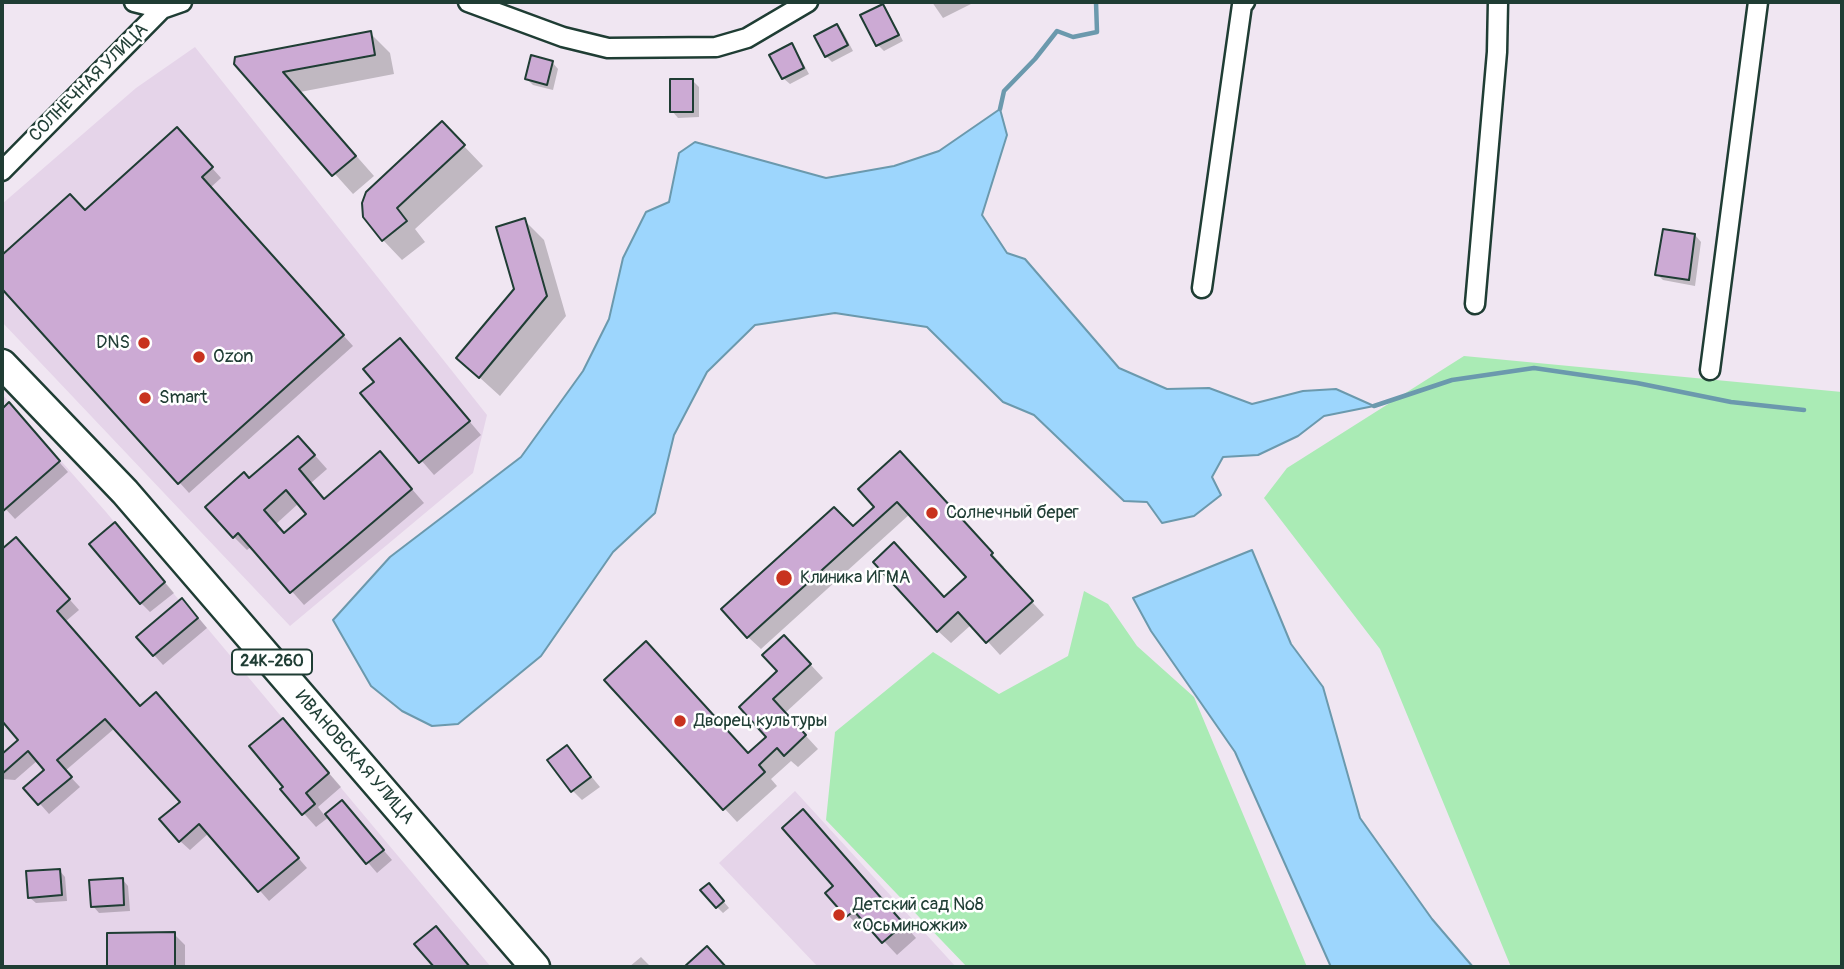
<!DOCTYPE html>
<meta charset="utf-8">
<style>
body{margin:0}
#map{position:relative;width:1844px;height:969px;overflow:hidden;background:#f0e6f2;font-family:Pangolin,sans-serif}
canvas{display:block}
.frame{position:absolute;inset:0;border:4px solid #1f3d34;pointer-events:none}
</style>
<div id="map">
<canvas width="1844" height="969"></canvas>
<div class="frame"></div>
</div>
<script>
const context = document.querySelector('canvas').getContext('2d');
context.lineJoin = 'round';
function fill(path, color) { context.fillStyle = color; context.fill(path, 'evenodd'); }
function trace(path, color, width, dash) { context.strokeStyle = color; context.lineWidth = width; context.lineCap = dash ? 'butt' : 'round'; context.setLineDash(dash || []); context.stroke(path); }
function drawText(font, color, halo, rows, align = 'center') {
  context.font = font + ' Pangolin,sans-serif'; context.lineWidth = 5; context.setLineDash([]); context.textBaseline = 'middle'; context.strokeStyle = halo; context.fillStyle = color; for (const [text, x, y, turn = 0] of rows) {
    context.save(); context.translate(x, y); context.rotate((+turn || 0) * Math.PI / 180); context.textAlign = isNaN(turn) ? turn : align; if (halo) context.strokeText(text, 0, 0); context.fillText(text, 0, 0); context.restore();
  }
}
fill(new Path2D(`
 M 195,47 L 487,415 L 473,473 L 290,626 L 2,322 L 2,204 L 136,88 Z
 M 2,394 L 106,512 L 179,600 L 182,598 L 491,967 L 2,967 Z
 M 795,791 L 956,967 L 818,967 L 719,863 Z`), '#e5d4e9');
fill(new Path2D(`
 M 1464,356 L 1842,392 L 1842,967 L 1511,967 L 1380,649 L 1264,498 L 1287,468 Z
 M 1084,591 L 1108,604 L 1137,646 L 1194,697 L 1307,967 L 967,967 L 826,820 L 835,732 L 933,652 L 999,694 L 1068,656 Z`), '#aaebb5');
const water = new Path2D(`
 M 1000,109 L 1007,135 L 982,215 L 1007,253 L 1025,259 L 1119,368 L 1167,389 L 1209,388 L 1252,404 L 1303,391 L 1336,389 L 1374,406 L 1324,416 L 1298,436 L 1258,455 L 1223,457 L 1212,477 L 1221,495 L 1194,516 L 1162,523 L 1147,502 L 1124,501 L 1034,415 L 1003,402 L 927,327 L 835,313 L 755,325 L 707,372 L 674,435 L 655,513 L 613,552 L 541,656 L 458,724 L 432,726 L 402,711 L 371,686 L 333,620 L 390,557 L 521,457 L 583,371 L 609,319 L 623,258 L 646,212 L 669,202 L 679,153 L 695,142 L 826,178 L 894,166 L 939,151 Z
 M 1252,550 L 1291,644 L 1323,687 L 1360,818 L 1432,919 L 1473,967 L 1331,967 L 1235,752 L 1151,631 L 1133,598 Z`);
fill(water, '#9dd6fd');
trace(water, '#6b99ad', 2);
fill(new Path2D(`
 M 932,2 L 975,2 L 943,18 Z
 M 882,6 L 888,12 L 903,41 L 884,51 L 878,45 Z
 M 837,26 L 843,32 L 853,51 L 832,62 L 826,56 Z
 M 370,33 L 390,53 L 394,74 L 300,92 L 374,176 L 353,194 L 236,64 Z
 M 791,45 L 797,52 L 809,74 L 790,84 L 783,78 Z
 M 552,62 L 558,69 L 553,90 L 533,85 L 527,79 Z
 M 693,81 L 699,87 L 699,117 L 678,118 L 672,111 Z
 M 186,139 L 221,178 L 210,188 L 353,346 L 189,493 L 2,286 L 2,258 L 70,196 L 85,212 Z
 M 461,143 L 483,166 L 415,229 L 425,242 L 402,260 L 383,240 L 364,216 Z
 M 524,220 L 544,240 L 566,316 L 500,396 L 458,358 L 516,289 Z
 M 1695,235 L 1701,242 L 1695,286 L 1663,280 L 1657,274 Z
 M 412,353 L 481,435 L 434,475 L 363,393 Z
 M 9,405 L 68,472 L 15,519 L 2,505 L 2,411 Z
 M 311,451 L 327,469 L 311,483 L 325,500 L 393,467 L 424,503 L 304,605 L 252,546 L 247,550 L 234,537 L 249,480 ZM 299,503 L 309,514 L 285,535 L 276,524 Z
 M 912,466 L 1004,567 L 1002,569 L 1044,615 L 1000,655 L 972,624 L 951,643 L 938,631 L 945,599 L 969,577 L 911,513 L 761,649 L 748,637 L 877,507 Z
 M 124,534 L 174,593 L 150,612 L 141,603 Z
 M 16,539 L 79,610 L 66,621 L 141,708 L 166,704 L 307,868 L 269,901 L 209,833 L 190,850 L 180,841 L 182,802 L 115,728 L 65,771 L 80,787 L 49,814 L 26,788 L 46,770 L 38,760 L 15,780 L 2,779 L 2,756 L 20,740 L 2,719 L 2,551 Z
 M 192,610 L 207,628 L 163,665 L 154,655 Z
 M 797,650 L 823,678 L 785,713 L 818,749 L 798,767 L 791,761 L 771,779 L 777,786 L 737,822 L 606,680 L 748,755 L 768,737 L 741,707 L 780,672 Z
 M 283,720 L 341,787 L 318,807 L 325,816 L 342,802 L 392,860 L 377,873 L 329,817 L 316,827 L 283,790 L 286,787 Z
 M 567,747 L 600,787 L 582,800 L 573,791 Z
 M 816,825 L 916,938 L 897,955 L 867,923 L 861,929 L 828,893 L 836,886 Z
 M 59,870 L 65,877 L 67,901 L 36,903 L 29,897 Z
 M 122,879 L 128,886 L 130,911 L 99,913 L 93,906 Z
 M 715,891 L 729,908 L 723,913 L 717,907 Z
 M 109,934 L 174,934 L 185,945 L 185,967 L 109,967 Z
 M 641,957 L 651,967 L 629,967 Z`), '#0003');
trace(new Path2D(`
 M 1000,109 L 1004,91 L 1035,59 L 1057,31 L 1073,37 L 1097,32 L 1096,2
 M 1374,406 L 1452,380 L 1534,368 L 1637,383 L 1731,402 L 1804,410`), '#6b99ad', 4.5);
const building = new Path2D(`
 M 883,4 L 899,35 L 876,46 L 860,15 Z
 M 837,24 L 848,45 L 825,57 L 814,36 Z
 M 371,31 L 375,55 L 283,72 L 356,156 L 332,176 L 234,64 L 235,57 Z
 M 792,43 L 804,68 L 782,79 L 769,55 Z
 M 531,55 L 553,61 L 547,85 L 525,79 Z
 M 670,79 L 693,79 L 693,112 L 670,112 Z
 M 442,121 L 465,145 L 397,208 L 407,221 L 382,241 L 363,217 L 362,203 L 366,192 Z
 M 177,127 L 213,167 L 202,177 L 344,335 L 178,484 L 2,289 L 2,255 L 70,194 L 85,210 Z
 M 525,218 L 547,296 L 479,378 L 456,358 L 514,289 L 496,227 Z
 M 1663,229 L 1695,234 L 1689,280 L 1655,275 Z
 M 400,338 L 470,421 L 419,463 L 360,393 L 374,382 L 363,369 Z
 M 9,402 L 60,461 L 2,512 L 2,409 Z
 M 298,436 L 315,455 L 299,469 L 324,499 L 380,451 L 412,489 L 290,593 L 238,533 L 233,538 L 205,507 L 244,472 L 249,478 ZM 286,490 L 306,514 L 284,533 L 264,510 Z
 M 900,451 L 993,553 L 991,555 L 1033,601 L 986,643 L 958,612 L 937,632 L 873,562 L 894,542 L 944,597 L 966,577 L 897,502 L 747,638 L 721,609 L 834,507 L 853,526 L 874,507 L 858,489 Z
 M 115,522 L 165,582 L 140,604 L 89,544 Z
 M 16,537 L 70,599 L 57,611 L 140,706 L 156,692 L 299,858 L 258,892 L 199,824 L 179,842 L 159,819 L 180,802 L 105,719 L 57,760 L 72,777 L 38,805 L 23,788 L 44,770 L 28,751 L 2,774 L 2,754 L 18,740 L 2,721 L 2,549 Z
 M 182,598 L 198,618 L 153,656 L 136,637 Z
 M 784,635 L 811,664 L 773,699 L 806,735 L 784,756 L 777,748 L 759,765 L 765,772 L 723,810 L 604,680 L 646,641 L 748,753 L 766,737 L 739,707 L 777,671 L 762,655 Z
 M 283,718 L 329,773 L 306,793 L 315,804 L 302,815 L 280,789 L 283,787 L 249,746 Z
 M 567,745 L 591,777 L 571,792 L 547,760 Z
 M 342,800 L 384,850 L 366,864 L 325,814 Z
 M 803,809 L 904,924 L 882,943 L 854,911 L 846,917 L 825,893 L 833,886 L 782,828 Z
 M 60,869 L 62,895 L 28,898 L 26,871 Z
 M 123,878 L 124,905 L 91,907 L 89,880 Z
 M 709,883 L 724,901 L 716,908 L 700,890 Z
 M 436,926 L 470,967 L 434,967 L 414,944 Z
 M 175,932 L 175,967 L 107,967 L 107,933 Z
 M 707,946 L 726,967 L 684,967 Z`);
fill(building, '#ccaad4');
trace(building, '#1f3d34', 2);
const street = new Path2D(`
 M 134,2 L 162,9
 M 468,2 L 563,37 L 608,48 L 716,47 L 747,38 L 808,2
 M 2,171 L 162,9 L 182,2
 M 1202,288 L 1242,5 L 1245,2
 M 1475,304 L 1497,52 L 1498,2
 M 1710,370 L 1758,2`);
const primary = new Path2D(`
 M 2,364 L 125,492 L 535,967`);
trace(street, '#1f3d34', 23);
trace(primary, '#1f3d34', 33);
trace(street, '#fff', 18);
trace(primary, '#fff', 28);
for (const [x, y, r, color] of [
 [144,343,7,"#c8321e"],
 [199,357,7,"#c8321e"],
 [145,398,7,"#c8321e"],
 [932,513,7,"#c8321e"],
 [784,578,9,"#c8321e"],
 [680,721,7,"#c8321e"],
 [839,915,7,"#c8321e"]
]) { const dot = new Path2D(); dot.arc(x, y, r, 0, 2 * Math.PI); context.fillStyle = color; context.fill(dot); trace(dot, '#fff', 2.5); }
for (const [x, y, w] of [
 [272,662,80]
]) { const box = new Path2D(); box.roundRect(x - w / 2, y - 12.5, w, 25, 5); context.fillStyle = '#fff'; context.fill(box); trace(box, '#1f3d34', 2); }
drawText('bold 16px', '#1f3d34', null, [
 ["24К-260",272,662]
]);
drawText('18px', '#1f3d34', '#fff', [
 ["СОЛНЕЧНАЯ УЛИЦА",89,83,-45],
 ["ИВАНОВСКАЯ УЛИЦА",354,758,49]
]);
drawText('18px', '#1f3d34', '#fff', [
 ["DNS",130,343,"right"],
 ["Ozon",213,357],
 ["Smart",159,398],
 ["Солнечный берег",946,513],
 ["Клиника ИГМА",800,578],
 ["Дворец культуры",694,721],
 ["Детский сад №8",853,905],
 ["«Осьминожки»",853,926]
], 'left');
</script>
